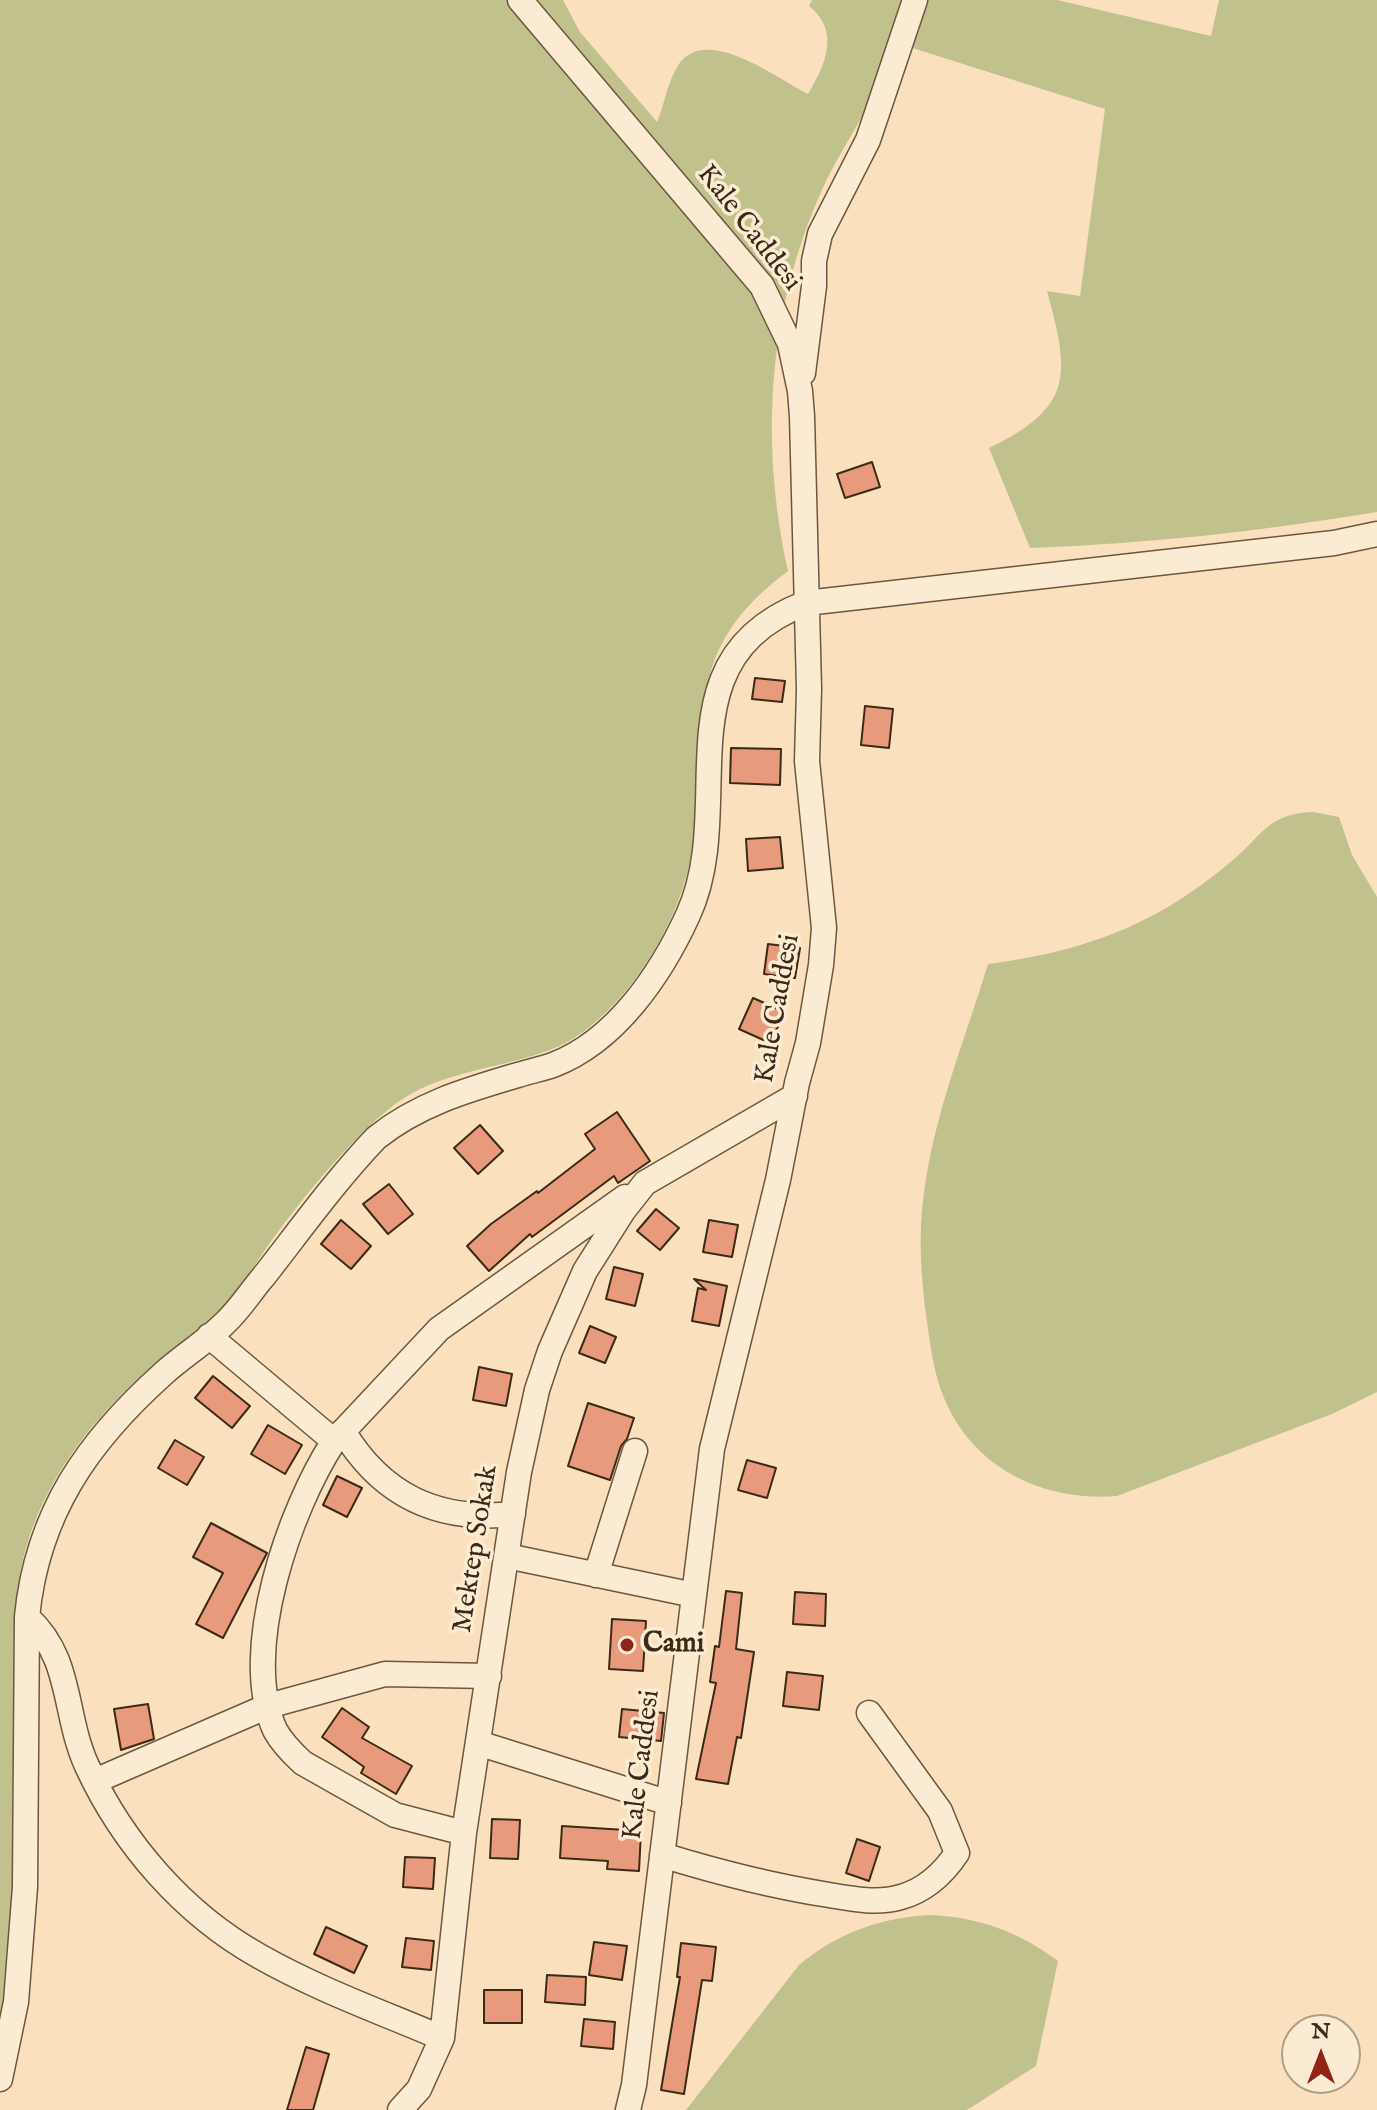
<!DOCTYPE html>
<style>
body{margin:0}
#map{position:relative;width:1377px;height:2110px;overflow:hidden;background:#fae0bc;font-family:"IM FELL English",serif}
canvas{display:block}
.north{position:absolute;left:1281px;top:2014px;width:80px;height:80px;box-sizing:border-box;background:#fcebd3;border:2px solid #af9e87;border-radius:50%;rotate:0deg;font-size:22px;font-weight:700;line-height:32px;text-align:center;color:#3b2a16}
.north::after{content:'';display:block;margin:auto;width:28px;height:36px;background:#8f2418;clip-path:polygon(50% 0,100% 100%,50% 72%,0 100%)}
</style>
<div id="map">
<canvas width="1377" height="2110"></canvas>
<div class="north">N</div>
</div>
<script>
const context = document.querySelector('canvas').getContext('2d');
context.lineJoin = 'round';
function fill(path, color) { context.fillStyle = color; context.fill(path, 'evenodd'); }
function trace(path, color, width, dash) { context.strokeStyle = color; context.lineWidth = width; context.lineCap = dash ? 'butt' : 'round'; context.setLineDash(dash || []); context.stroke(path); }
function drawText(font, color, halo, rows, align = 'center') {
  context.font = font + ' "IM FELL English",serif'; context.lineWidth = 7; context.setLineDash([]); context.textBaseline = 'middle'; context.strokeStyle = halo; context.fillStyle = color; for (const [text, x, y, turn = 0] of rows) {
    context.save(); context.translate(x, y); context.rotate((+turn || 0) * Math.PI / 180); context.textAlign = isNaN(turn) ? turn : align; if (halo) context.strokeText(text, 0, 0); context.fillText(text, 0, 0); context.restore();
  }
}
fill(new Path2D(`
 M 0,0 L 563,0 L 580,32 L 657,122 C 664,106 667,85 676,69 C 701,20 776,78 808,94 C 825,66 841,31 809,6 L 812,0 L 1057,0 L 1211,36 L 1219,0 L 1377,0 L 1377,512 C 1262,531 1147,544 1030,548 L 989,448 C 1074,407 1070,375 1047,291 L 1080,296 L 1105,109 L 897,43 C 887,67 876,92 863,115 C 851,136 838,157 827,179 C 768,303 759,438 788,571 C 698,638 702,697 696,799 C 695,816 695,835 692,853 C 682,906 653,962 616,1002 C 600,1019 579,1038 557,1047 C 508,1068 450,1069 404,1098 C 358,1128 299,1202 267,1247 C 254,1265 243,1287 229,1304 C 213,1324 181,1342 161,1359 C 92,1416 32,1491 19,1582 L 13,1916 L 7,1983 L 0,2028 Z
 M 1313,812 L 1339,817 L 1352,855 L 1377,897 L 1377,1392 L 1332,1414 L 1117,1496 C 1043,1502 973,1468 944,1398 C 933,1372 930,1342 926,1315 C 921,1274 918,1234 924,1193 C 934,1115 965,1039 988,964 C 1051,956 1112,940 1168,907 C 1191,893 1212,878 1233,860 C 1263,835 1267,814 1313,812 Z
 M 933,1915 C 981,1918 1019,1932 1058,1961 L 1036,2066 L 967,2110 L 686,2110 L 799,1965 C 839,1932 882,1917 933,1915 Z`), '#c1c18e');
const building = new Path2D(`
 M 872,462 L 880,487 L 845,498 L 837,474 Z
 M 755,678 L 785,681 L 782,702 L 752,699 Z
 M 865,706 L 893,709 L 889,748 L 861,745 Z
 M 731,748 L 781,749 L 780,785 L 730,783 Z
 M 780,837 L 783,868 L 748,871 L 746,839 Z
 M 768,944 L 800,948 L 795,978 L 764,974 Z
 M 753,998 L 785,1012 L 770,1043 L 739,1029 Z
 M 617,1112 L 650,1161 L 618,1183 L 614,1176 L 532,1237 L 530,1234 L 489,1271 L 467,1246 L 491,1224 L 537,1191 L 538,1193 L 595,1149 L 585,1134 Z
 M 480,1125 L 503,1151 L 478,1174 L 454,1148 Z
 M 389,1184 L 413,1214 L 388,1234 L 363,1204 Z
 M 656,1209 L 679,1228 L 660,1250 L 637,1231 Z
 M 341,1220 L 371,1246 L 351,1269 L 321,1244 Z
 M 709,1220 L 738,1225 L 732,1257 L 703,1252 Z
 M 614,1267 L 643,1274 L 635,1306 L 606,1299 Z
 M 694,1279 L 727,1286 L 719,1326 L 692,1321 L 698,1288 L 706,1290 Z
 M 590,1326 L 616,1337 L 605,1363 L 579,1353 Z
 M 479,1367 L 512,1374 L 506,1406 L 473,1400 Z
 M 213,1376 L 250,1406 L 232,1428 L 195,1398 Z
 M 588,1403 L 634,1418 L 627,1439 L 621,1446 L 610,1480 L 568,1466 Z
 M 268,1425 L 302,1445 L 285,1474 L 251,1454 Z
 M 175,1440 L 204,1457 L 187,1485 L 158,1468 Z
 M 747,1460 L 776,1468 L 767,1498 L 738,1490 Z
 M 337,1476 L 362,1488 L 347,1517 L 323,1505 Z
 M 211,1523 L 267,1553 L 223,1638 L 196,1624 L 223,1573 L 193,1557 Z
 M 726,1591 L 742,1593 L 736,1649 L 754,1652 L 741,1738 L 737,1737 L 728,1784 L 696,1779 L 716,1683 L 710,1682 L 715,1646 L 719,1647 Z
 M 795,1592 L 826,1594 L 825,1626 L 793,1624 Z
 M 612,1619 L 646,1621 L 643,1671 L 609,1669 Z
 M 787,1672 L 823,1676 L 819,1710 L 783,1706 Z
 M 148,1704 L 154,1739 L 121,1750 L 114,1709 Z
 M 342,1708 L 369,1727 L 362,1738 L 412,1766 L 396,1794 L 361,1773 L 364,1767 L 322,1737 Z
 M 622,1709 L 664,1713 L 661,1741 L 619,1737 Z
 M 492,1819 L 520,1820 L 518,1859 L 490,1858 Z
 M 562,1826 L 641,1831 L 639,1871 L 607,1869 L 608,1861 L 560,1858 Z
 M 857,1839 L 880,1847 L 869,1881 L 846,1873 Z
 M 405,1857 L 435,1858 L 433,1889 L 403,1887 Z
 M 326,1927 L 367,1946 L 354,1973 L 314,1954 Z
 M 406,1938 L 434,1941 L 431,1970 L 402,1967 Z
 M 594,1942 L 627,1946 L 622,1980 L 589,1975 Z
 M 681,1943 L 716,1947 L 712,1981 L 702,1980 L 684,2094 L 661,2090 L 680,1977 L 677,1977 Z
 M 547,1975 L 586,1977 L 585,2005 L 545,2002 Z
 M 484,1990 L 522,1990 L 522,2023 L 484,2023 Z
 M 584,2019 L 615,2022 L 613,2049 L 581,2046 Z
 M 306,2047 L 329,2054 L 313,2110 L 287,2110 Z`);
fill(building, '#e89a7d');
trace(building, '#3b2a16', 2);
const minor = new Path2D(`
 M 520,0 L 762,286 L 790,344 L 800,391 L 802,416 L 809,689 L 807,761 L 824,928 L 821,965 L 808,1043 L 797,1083 L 778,1180 L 712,1449 L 634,2085 L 628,2110
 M 803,373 L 814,286 L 814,261 L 820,234 L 868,140 L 915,0
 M 209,1336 L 334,1441 C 290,1508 239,1652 275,1730 C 282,1743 292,1753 303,1763 L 395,1815 L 464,1833
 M 343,1431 C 382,1496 438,1522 513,1514
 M 334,1441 L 439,1329 L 625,1197
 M 507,1556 L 694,1595
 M 596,1575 L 635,1451
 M 27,1617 C 73,1658 63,1714 87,1766 C 123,1844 184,1914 259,1956 C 317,1989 381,2012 442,2038
 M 478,1743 L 669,1803
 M 95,1781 L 268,1706 L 385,1674 L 489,1676
 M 662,1855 C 717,1872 772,1886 829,1895 C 852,1899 878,1904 901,1897 C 926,1890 943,1874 957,1853 L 940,1811 L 869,1713
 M 0,2079 L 16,2002 L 25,1887 L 27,1617 C 37,1513 88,1441 164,1373 C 183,1356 207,1341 225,1323 C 240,1309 251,1291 264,1276 C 300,1230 335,1181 376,1138 C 418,1104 467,1090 518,1075 C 530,1071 542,1069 553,1065 C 616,1041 661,974 688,915 C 739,805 657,660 806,603 L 1334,543 L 1377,534
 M 400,2110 L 419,2089 L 442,2038 L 464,1833 L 519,1472 L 537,1390 L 550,1351 L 585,1271 L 623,1211 L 645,1183 L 795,1096`);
trace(minor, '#6b5840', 27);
trace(minor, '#fcebd3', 24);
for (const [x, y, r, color] of [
 [627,1645,8,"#8f2418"]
]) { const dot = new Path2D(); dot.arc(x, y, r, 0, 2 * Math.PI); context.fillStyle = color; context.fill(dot); trace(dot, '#fcebd3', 3); }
drawText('28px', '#3b2a16', '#fcebd3', [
 ["Kale Caddesi",748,229,52],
 ["Kale Caddesi",779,1009,-80],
 ["Mektep Sokak",477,1549,-81],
 ["Kale Caddesi",643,1765,-83]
]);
drawText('bold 28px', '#3b2a16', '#fcebd3', [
 ["Cami",643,1645]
], 'left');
</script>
